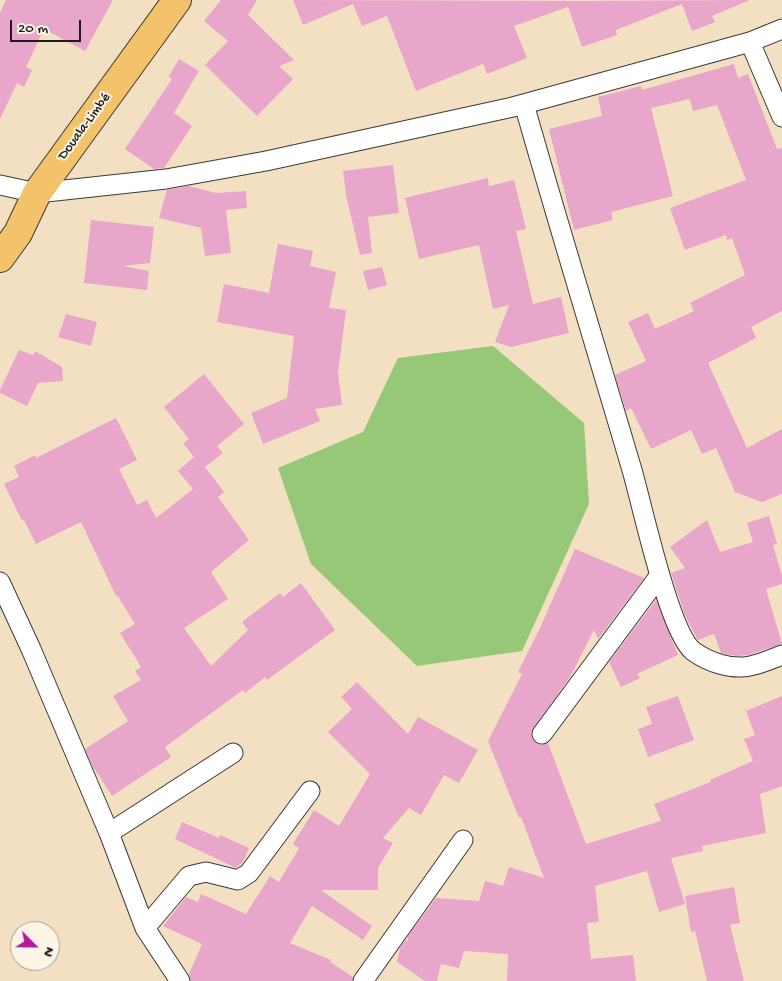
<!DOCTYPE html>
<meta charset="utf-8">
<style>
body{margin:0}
#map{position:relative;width:782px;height:981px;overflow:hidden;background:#f3e0c2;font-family:"Gochi Hand",sans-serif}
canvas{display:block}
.north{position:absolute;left:10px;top:921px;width:50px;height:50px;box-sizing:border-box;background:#fcf5e5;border:1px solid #a29e95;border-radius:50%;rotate:113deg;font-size:14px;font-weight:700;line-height:20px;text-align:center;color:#1c1c1c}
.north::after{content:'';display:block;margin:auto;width:18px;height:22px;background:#b5179e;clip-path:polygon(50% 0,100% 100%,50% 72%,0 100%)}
.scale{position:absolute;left:10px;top:20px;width:71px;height:22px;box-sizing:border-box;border:2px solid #1c1c1c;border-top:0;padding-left:6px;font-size:15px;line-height:18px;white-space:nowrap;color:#1c1c1c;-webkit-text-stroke:4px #fcf5e5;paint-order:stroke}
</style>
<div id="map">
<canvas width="782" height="981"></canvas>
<div class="north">N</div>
<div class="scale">20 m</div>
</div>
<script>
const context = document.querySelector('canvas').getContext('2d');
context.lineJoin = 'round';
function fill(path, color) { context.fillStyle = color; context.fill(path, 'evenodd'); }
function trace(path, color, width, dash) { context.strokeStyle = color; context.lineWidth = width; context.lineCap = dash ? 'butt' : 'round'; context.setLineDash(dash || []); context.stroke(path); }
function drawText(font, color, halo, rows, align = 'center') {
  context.font = font + ' "Gochi Hand",sans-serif'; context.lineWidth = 4; context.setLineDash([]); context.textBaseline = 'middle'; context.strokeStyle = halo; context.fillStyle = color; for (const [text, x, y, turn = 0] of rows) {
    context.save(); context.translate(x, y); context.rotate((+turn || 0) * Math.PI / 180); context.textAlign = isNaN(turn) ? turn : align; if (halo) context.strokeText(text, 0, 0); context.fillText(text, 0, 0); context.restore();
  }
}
fill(new Path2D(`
 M 493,346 L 584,423 L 589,504 L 522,651 L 417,666 L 311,564 L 278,468 L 363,432 L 398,358 Z`), '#96c878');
fill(new Path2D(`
 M 6,0 L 113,0 L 85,51 L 44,29 L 26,67 L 32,70 L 24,87 L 17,83 L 0,119 L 0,13 Z
 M 221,0 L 257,0 L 248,15 L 294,60 L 279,66 L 293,79 L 257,116 L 205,65 L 228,41 L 204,21 Z
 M 293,0 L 580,1 L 750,0 L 712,16 L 715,22 L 692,31 L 682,4 L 616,30 L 617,35 L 582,47 L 568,7 L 514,26 L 527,58 L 487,74 L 483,64 L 416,91 L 387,16 L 362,26 L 353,4 L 303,25 Z
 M 179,59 L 199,71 L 174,113 L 192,126 L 164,168 L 154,169 L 125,149 L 172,79 L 169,76 Z
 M 734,64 L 738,78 L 748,74 L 777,149 L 782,148 L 782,311 L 751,327 L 756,338 L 708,363 L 747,448 L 782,429 L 782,494 L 762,502 L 735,492 L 716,448 L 702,454 L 691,430 L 651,449 L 631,408 L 626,411 L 615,375 L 646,361 L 628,322 L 648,313 L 655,329 L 694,311 L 690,303 L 745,275 L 732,238 L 727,240 L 726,235 L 685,250 L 670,208 L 746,180 L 717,105 L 693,111 L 690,99 L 651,108 L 673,196 L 611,212 L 613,220 L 574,230 L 549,129 L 602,116 L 598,97 L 641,86 L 642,90 Z
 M 393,165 L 399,213 L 368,217 L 372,253 L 360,255 L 346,195 L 343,171 Z
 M 488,178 L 489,186 L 514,180 L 526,229 L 516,231 L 533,304 L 561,297 L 569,333 L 511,347 L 495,342 L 509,305 L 493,309 L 479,245 L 419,259 L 405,198 Z
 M 189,186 L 216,193 L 246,191 L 247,208 L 226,210 L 231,253 L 205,256 L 201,228 L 159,218 L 167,190 Z
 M 91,220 L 154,227 L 150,263 L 123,266 L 149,271 L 147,290 L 84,283 Z
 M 278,244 L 313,251 L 310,266 L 336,272 L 329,308 L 346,310 L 338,373 L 342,405 L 315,409 L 320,421 L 263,444 L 251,413 L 287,398 L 294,336 L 217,322 L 224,284 L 269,293 Z
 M 382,267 L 387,285 L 368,290 L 363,271 Z
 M 66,314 L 97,322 L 91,346 L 58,337 Z
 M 19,350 L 33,355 L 35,351 L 62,367 L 63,381 L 38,383 L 27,406 L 0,393 L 0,390 Z
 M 204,374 L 244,424 L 217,446 L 223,453 L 205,467 L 224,492 L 218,497 L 249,540 L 211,572 L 228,599 L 184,628 L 211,666 L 248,630 L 242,622 L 280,593 L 283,597 L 301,583 L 335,630 L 267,680 L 265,677 L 245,693 L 243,690 L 165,747 L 171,757 L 112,796 L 92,765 L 85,749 L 128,721 L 113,696 L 141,680 L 135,671 L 141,667 L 120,633 L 135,624 L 117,595 L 116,596 L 81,522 L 36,544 L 24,520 L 22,521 L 4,484 L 19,477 L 14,466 L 35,455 L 36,458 L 116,418 L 137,460 L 119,469 L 137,505 L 147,500 L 156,518 L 193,489 L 178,471 L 194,457 L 183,443 L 189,439 L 164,407 Z
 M 769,516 L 777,544 L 773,545 L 782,576 L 782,584 L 766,589 L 782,644 L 748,655 L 736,656 L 721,653 L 714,634 L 698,640 L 694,633 L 685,615 L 671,573 L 685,568 L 670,547 L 707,520 L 720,552 L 753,542 L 747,523 Z
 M 575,549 L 644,578 L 598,639 L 594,630 L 570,677 L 531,732 L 532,738 L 536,743 L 541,745 L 548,743 L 586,844 L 661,821 L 654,804 L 711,782 L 710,780 L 753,761 L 744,739 L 755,735 L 746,711 L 782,696 L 782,786 L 760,794 L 766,833 L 702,846 L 703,851 L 671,858 L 685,904 L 659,912 L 647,871 L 595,886 L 599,922 L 587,923 L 591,959 L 633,955 L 636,981 L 507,981 L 508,954 L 464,951 L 459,968 L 441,964 L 437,981 L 425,981 L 397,962 L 400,948 L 406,940 L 408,941 L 408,936 L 436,898 L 479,901 L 485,881 L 503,886 L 509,867 L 544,878 L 521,817 L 519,818 L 488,741 L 522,674 L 518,672 L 540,628 Z
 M 656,600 L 678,655 L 637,674 L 640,678 L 621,687 L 609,662 Z
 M 357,682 L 408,734 L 418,717 L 478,750 L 459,783 L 444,775 L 421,815 L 409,808 L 383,838 L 393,843 L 378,868 L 378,890 L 321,890 L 372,926 L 363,940 L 312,906 L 290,943 L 331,960 L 330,962 L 353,977 L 352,981 L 191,981 L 189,974 L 202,944 L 163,926 L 186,897 L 198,902 L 201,894 L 246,914 L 270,876 L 279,882 L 299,848 L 293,844 L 314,810 L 339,826 L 370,774 L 328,732 L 352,709 L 341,697 Z
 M 678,696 L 694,740 L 648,757 L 638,729 L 652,724 L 646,707 Z
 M 182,822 L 219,838 L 220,835 L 249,848 L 243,862 L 236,868 L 175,839 Z
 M 734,887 L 740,923 L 730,925 L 744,981 L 707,981 L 695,931 L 691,932 L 685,896 Z`), '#e8a6ca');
const minor = new Path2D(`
 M 750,42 L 782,117
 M 524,104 C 559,227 596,348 632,470 C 642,504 669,632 693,651 C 708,662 731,670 750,666 C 761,664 772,659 782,655
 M 0,185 L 37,193 L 166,179 L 266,161 L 513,107 L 750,42 L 782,29
 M 0,582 L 31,649 L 109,833 L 145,928 L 180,981
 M 542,734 L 660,575
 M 109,833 L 233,753
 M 145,928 L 189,876 L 206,872 L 238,880 L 249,873 L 310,791
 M 363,981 L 463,840`);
const trunk = new Path2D(`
 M 0,258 L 18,233 L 37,193 L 177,0`);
trace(minor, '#3c3935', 21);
trace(trunk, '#3c3935', 30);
trace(minor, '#fff', 19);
trace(trunk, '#f2c36a', 28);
drawText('14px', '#1c1c1c', '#fcf5e5', [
 ["Douala-Limbé",85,127,-54]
]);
</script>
